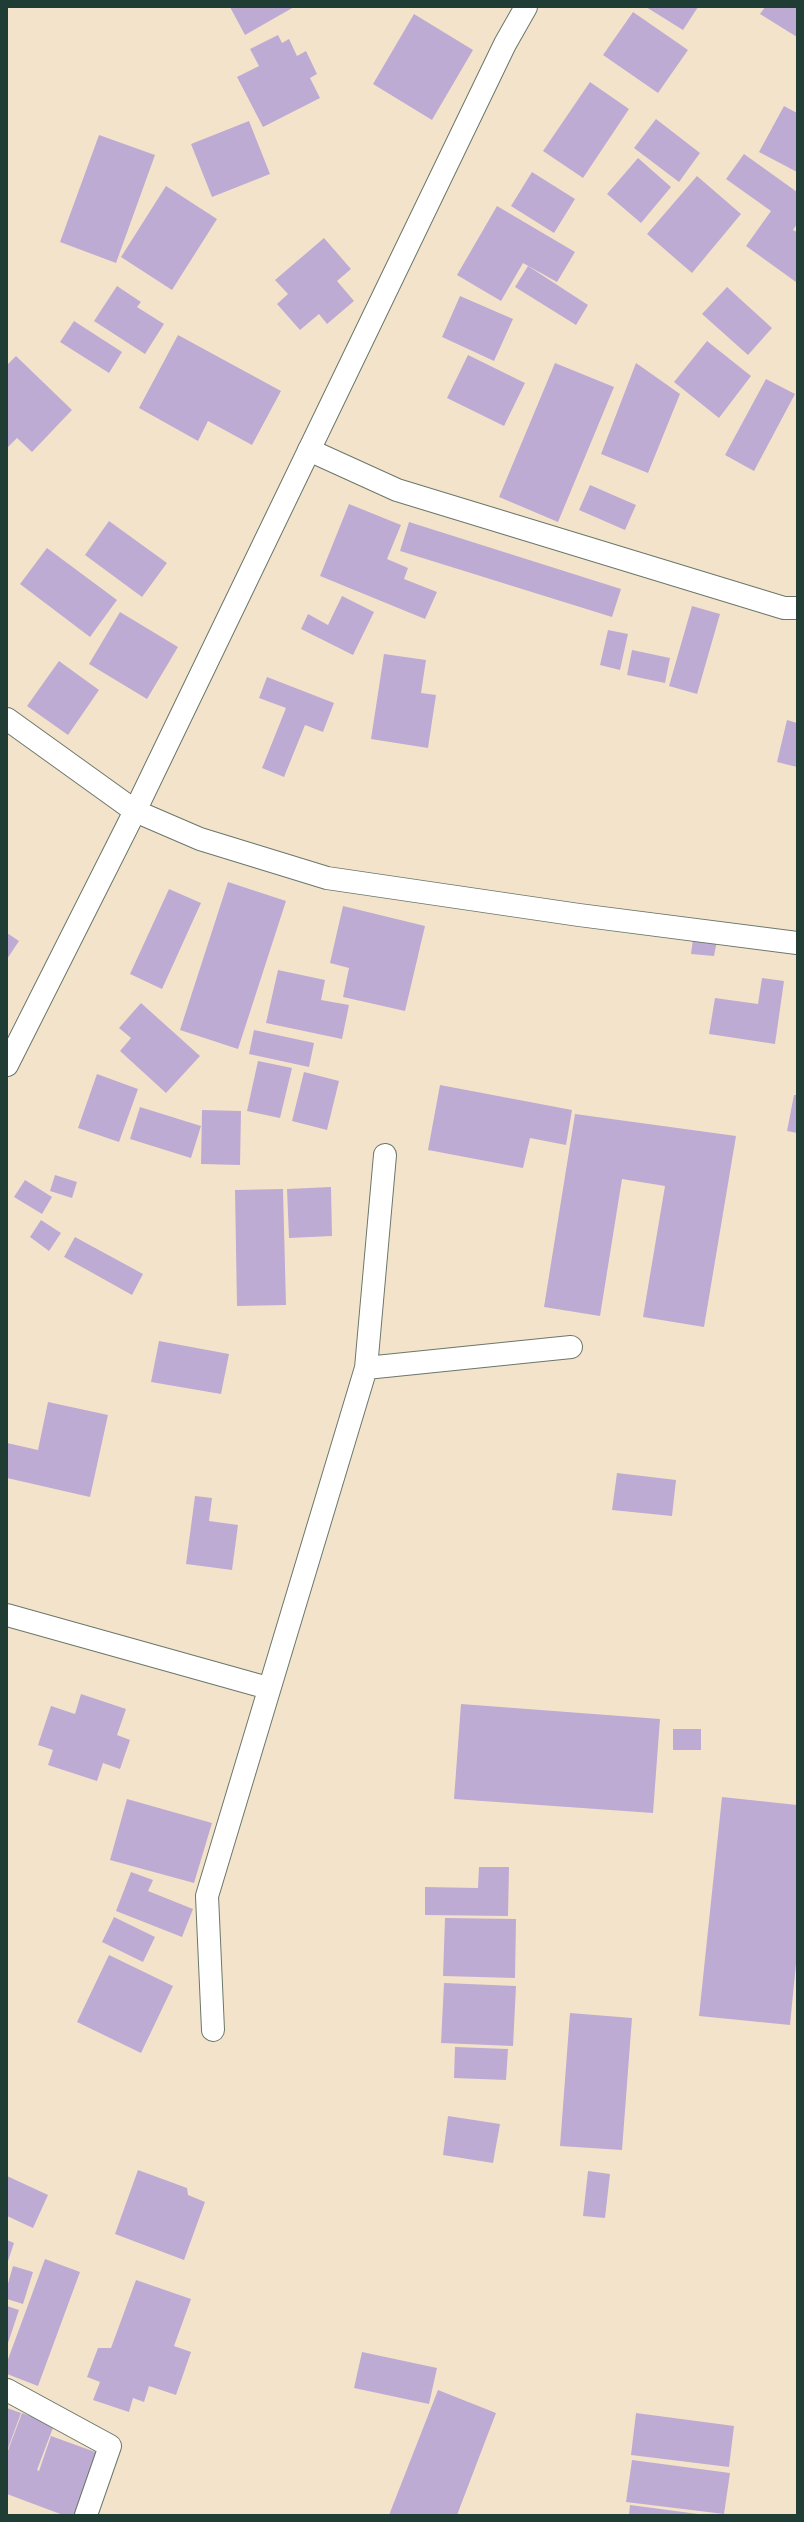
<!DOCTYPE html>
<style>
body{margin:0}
#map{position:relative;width:804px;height:2522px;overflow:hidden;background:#f4e3cb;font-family:"Sorts Mill Goudy",serif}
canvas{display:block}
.frame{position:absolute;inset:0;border:8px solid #1f3d34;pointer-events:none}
</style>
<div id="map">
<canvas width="804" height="2522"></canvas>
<div class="frame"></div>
</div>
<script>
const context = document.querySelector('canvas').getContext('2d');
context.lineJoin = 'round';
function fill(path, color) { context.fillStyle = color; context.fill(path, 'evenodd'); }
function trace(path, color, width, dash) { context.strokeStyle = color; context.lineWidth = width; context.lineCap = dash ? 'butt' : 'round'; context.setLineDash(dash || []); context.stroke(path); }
fill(new Path2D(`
 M 230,7 L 294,7 L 245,35 Z
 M 646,7 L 698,7 L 683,30 Z
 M 765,7 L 797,7 L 797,37 L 760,14 Z
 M 633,12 L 688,50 L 658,93 L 603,55 Z
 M 414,14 L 473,50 L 432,120 L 373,84 Z
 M 278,35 L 282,43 L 289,39 L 297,56 L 306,51 L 317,74 L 310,78 L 320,98 L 263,127 L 237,77 L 259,66 L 250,49 Z
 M 590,82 L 629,109 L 583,178 L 543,151 Z
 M 784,106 L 797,113 L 797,172 L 759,152 Z
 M 656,119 L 700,153 L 679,182 L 634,148 Z
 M 249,121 L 270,174 L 212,197 L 191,144 Z
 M 99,135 L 155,155 L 116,263 L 60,242 Z
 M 744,154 L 797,192 L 797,224 L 793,230 L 797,232 L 796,282 L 746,246 L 771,211 L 726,179 Z
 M 638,158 L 671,187 L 641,223 L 607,194 Z
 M 532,172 L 575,199 L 554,233 L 511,206 Z
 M 697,176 L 741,214 L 692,273 L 647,234 Z
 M 166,186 L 217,219 L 172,290 L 121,257 Z
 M 497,206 L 575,252 L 557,282 L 523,263 L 501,301 L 457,275 Z
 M 324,238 L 351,269 L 337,281 L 354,301 L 327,324 L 319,314 L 300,330 L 277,304 L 288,294 L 275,280 Z
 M 528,266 L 588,305 L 576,325 L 515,287 Z
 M 117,286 L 141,302 L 137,307 L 164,324 L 145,354 L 94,321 Z
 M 727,287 L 772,328 L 748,355 L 702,314 Z
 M 460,296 L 513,319 L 494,361 L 442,337 Z
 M 74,321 L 122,352 L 109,373 L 60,342 Z
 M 178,335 L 281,391 L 252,445 L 208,421 L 198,441 L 139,408 Z
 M 707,341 L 751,376 L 719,418 L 674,382 Z
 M 468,355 L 525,383 L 504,426 L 447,398 Z
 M 16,356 L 72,410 L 32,452 L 17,438 L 7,448 L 7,365 Z
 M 555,363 L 614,387 L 558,522 L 499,497 Z
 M 636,363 L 680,394 L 648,473 L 601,454 Z
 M 766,379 L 795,394 L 754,471 L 725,455 Z
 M 590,485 L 636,505 L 625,530 L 579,510 Z
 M 349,504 L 401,525 L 387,559 L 408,568 L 404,579 L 437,592 L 425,619 L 320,576 Z
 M 109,521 L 167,563 L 142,597 L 85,555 Z
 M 409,522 L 621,589 L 612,617 L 400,551 Z
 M 47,548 L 117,600 L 90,637 L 20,584 Z
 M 342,596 L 374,612 L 353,655 L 301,629 L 308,614 L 328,625 Z
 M 692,606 L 720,614 L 697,694 L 669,686 Z
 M 120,612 L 178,647 L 147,699 L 89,664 Z
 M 608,630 L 628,634 L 620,670 L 600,665 Z
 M 632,650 L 670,658 L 665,683 L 627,675 Z
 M 384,654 L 426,660 L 421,693 L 436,695 L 428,748 L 371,739 Z
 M 59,661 L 99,690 L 68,735 L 27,706 Z
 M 267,677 L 334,703 L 323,732 L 305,725 L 284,777 L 262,768 L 286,708 L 259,698 Z
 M 787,720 L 797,723 L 797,767 L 777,762 Z
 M 228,882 L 286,901 L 238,1049 L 180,1030 Z
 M 169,889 L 201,903 L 162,989 L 130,974 Z
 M 343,906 L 425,926 L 405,1011 L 343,997 L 349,968 L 330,963 Z
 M 7,933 L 19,941 L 7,959 Z
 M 693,939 L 717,941 L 714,956 L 691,954 Z
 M 278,970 L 325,980 L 321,1000 L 349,1005 L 342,1039 L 266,1023 Z
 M 762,978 L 784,981 L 775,1044 L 709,1034 L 715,998 L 758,1004 Z
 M 141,1003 L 200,1056 L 166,1093 L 120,1051 L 131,1038 L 119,1028 Z
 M 254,1030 L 314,1043 L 309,1067 L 249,1054 Z
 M 258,1061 L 292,1068 L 280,1118 L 247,1111 Z
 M 304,1072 L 339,1081 L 327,1130 L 292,1121 Z
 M 97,1074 L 138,1089 L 119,1142 L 78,1128 Z
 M 440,1085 L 572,1110 L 566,1145 L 530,1138 L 523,1168 L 428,1150 Z
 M 794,1095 L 797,1095 L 797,1133 L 787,1131 Z
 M 140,1107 L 201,1126 L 191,1158 L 130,1139 Z
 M 202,1110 L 241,1111 L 240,1165 L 201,1164 Z
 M 575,1114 L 736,1136 L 704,1327 L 643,1317 L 665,1186 L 622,1179 L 600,1316 L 544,1307 Z
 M 55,1175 L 77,1182 L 72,1198 L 50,1191 Z
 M 25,1180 L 52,1197 L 42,1214 L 14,1197 Z
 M 331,1187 L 332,1236 L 289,1238 L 287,1189 Z
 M 283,1189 L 286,1305 L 237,1306 L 235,1190 Z
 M 41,1220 L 61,1233 L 49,1251 L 30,1237 Z
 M 75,1237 L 143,1274 L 132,1295 L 64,1257 Z
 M 159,1341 L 229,1354 L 221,1394 L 151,1382 Z
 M 48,1402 L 108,1415 L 90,1497 L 7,1478 L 7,1443 L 38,1450 Z
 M 617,1473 L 676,1480 L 672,1516 L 612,1510 Z
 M 195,1496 L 212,1498 L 209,1521 L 238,1525 L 232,1570 L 186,1564 Z
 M 81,1694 L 126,1709 L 117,1735 L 130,1740 L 120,1769 L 103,1763 L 97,1781 L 48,1765 L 53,1750 L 38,1745 L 51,1706 L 75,1714 Z
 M 461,1704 L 660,1719 L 653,1813 L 454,1799 Z
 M 673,1729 L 701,1729 L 701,1750 L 673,1750 Z
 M 722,1797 L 797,1805 L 797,1953 L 790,2025 L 699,2016 Z
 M 127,1799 L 212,1823 L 194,1883 L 110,1860 Z
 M 479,1867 L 509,1867 L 508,1916 L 425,1915 L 425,1887 L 478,1888 Z
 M 131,1872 L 153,1880 L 148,1891 L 193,1909 L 182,1937 L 116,1911 Z
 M 114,1917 L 155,1937 L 143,1962 L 102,1942 Z
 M 445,1918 L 516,1919 L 515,1978 L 443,1976 Z
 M 109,1955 L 173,1986 L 141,2053 L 77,2022 Z
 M 444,1983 L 516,1986 L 513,2046 L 441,2043 Z
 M 570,2013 L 632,2018 L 622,2150 L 560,2146 Z
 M 455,2047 L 508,2049 L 506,2080 L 454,2078 Z
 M 448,2116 L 500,2124 L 493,2163 L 443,2155 Z
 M 138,2170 L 187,2188 L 188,2195 L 205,2202 L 184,2260 L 115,2234 Z
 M 588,2171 L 610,2174 L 605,2218 L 583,2216 Z
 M 7,2176 L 48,2195 L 33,2228 L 7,2216 Z
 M 7,2240 L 14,2243 L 7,2264 Z
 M 45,2259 L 80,2272 L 38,2386 L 7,2374 L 7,2362 Z
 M 13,2266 L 33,2272 L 23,2304 L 7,2299 L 7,2287 Z
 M 136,2280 L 191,2299 L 174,2346 L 191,2352 L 176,2395 L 149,2386 L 144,2402 L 133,2398 L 129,2412 L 93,2400 L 100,2382 L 87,2377 L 98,2348 L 111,2348 Z
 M 7,2306 L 19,2310 L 7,2346 Z
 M 362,2352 L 437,2368 L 429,2404 L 354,2388 Z
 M 438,2390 L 496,2413 L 457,2515 L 389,2515 Z
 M 7,2408 L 21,2413 L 7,2451 Z
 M 22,2413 L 54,2425 L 37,2470 L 39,2471 L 51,2436 L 98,2453 L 76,2515 L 63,2515 L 7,2494 L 7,2453 Z
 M 636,2413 L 734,2426 L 729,2467 L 631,2455 Z
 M 632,2460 L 730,2473 L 724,2514 L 626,2502 Z
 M 630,2505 L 698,2514 L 698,2515 L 629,2515 Z`), '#beabd3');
const minor = new Path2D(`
 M 309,450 L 397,490 L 784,608 L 797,608
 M 7,719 L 135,811 L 200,839 L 327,878 L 579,915 L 797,943
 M 366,1368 L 571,1347
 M 7,1615 L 268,1688
 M 213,2030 L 207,1896 L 366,1368 L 385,1155
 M 7,2390 L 110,2446 L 86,2515`);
const tertiary = new Path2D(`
 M 7,1065 L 135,811 L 505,44 L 526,7`);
trace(minor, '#6a7769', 24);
trace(tertiary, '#6a7769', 24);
trace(minor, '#fff', 22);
trace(tertiary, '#fff', 22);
</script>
